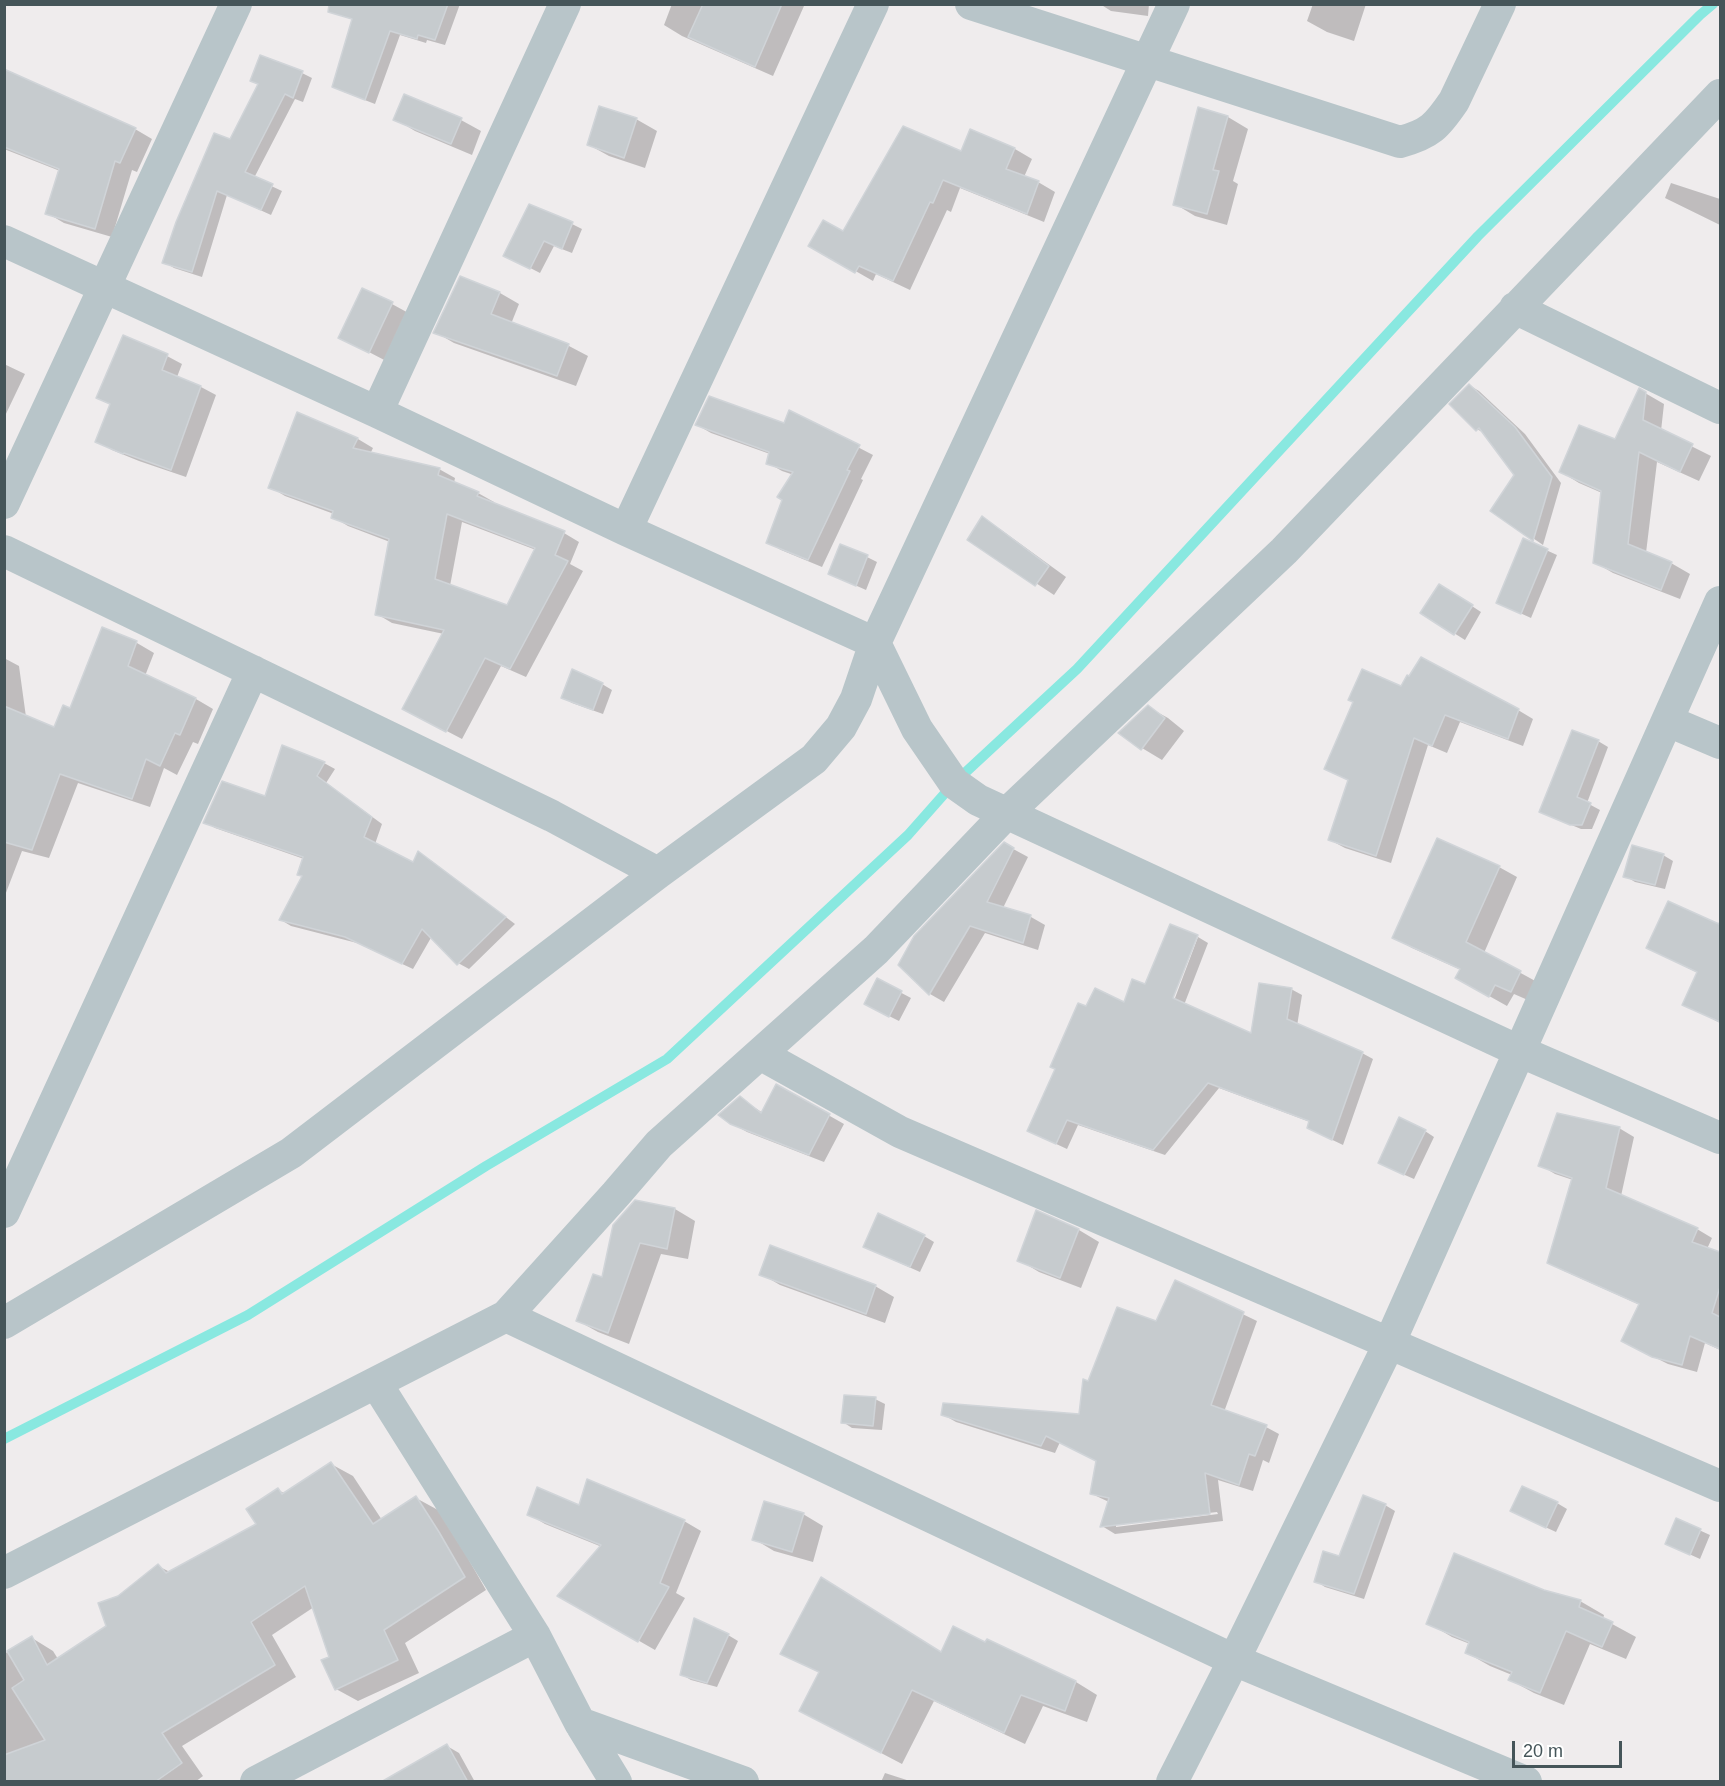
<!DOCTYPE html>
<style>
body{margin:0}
#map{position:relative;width:1725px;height:1786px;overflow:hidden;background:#efeced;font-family:Arial,sans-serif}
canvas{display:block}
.frame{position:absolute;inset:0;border:6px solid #455559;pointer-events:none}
.scale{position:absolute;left:1512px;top:1741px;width:110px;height:27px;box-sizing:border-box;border:3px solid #455559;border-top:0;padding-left:8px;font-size:18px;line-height:21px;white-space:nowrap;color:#455559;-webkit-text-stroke:4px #fff;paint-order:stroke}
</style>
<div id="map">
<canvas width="1725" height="1786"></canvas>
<div class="frame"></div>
<div class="scale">20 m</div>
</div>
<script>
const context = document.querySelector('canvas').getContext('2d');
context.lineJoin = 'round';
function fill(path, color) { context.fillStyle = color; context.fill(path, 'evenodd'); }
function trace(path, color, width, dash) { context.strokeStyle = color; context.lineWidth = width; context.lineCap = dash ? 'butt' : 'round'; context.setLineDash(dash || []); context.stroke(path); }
fill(new Path2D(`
 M 352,4 L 460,4 L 445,45 L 427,40 L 426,43 L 400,35 L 375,104 L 344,92 L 334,87 L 357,6 Z
 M 672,4 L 801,4 L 804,6 L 773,76 L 682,36 L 664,25 Z
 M 1100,4 L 1149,4 L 1148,16 L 1111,11 Z
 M 1313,4 L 1366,4 L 1354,41 L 1327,32 L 1307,21 Z
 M 4,71 L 135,129 L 152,139 L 137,172 L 132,170 L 112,237 L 64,223 L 47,213 L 60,171 L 4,149 Z
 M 302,73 L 312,78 L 303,102 L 295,99 L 254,178 L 282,191 L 271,215 L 227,195 L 202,277 L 174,268 L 164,262 L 260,85 L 252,80 Z
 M 1228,117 L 1248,129 L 1233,181 L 1238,184 L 1227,225 L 1195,216 L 1175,204 Z
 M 395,119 L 461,120 L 481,131 L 472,155 L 415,131 Z
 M 636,119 L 657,131 L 645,168 L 609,156 L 589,145 Z
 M 971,131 L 1015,149 L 1032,159 L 1024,177 L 1038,182 L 1055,192 L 1044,222 L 960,188 L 951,212 L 947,210 L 910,290 L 876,274 L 873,281 L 810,245 L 843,233 L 962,153 Z
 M 1671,183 L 1720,199 L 1720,225 L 1665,198 Z
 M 572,224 L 582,229 L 572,253 L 554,246 L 540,273 L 505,255 Z
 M 460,278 L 500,293 L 519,304 L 511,324 L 569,346 L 588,356 L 576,386 L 454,343 L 435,332 Z
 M 392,304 L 412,315 L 390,363 L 340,337 Z
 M 124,337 L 167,356 L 182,364 L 177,377 L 201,387 L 216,395 L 186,477 L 139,461 L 112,450 L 97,441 L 111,405 L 98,398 Z
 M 4,364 L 25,374 L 4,418 Z
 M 1469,385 L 1479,391 L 1525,434 L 1561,483 L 1543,545 L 1492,510 L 1516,475 L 1485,434 L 1477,429 Z
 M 1645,393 L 1664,404 L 1661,431 L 1711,456 L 1699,481 L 1657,462 L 1646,553 L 1671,563 L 1690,574 L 1680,599 L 1613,573 L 1594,562 L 1602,493 L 1579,483 L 1561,472 L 1616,441 Z
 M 790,412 L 873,455 L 861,479 L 863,480 L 822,567 L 781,550 L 767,542 L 794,475 L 782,471 L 768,463 L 770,454 L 711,433 L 697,425 L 785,425 Z
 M 298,414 L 358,439 L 373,448 L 370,454 L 439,469 L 455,478 L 454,483 L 478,493 L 494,502 L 493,504 L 564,533 L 579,542 L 570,564 L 583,571 L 526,677 L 501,666 L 462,739 L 420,717 L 444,634 L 392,623 L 377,614 L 390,542 L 348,526 L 333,517 L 334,514 L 285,496 L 270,487 ZM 462,522 L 536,550 L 508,607 L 450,586 Z
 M 983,518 L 1000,529 L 1066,577 L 1054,595 L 969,539 Z
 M 1524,540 L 1557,555 L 1531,618 L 1498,603 Z
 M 867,557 L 877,562 L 866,590 L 830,574 Z
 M 1449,591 L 1481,612 L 1465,640 L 1422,613 Z
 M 102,629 L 137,643 L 154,653 L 145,676 L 196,699 L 213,709 L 198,744 L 193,742 L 177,775 L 164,768 L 150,807 L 78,783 L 49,858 L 22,851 L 4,898 L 4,658 L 19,666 L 26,717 L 55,729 L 71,710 Z
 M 602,684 L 612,690 L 603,714 L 572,703 L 563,698 Z
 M 1401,688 L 1518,710 L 1533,719 L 1523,746 L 1460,722 L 1447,753 L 1428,745 L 1391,863 L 1345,848 L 1330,840 L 1349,781 L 1326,768 Z
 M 1148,707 L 1168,718 L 1184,731 L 1162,760 L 1142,748 Z
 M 1598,741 L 1608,747 L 1587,803 L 1600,810 L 1592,829 L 1581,829 L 1550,816 Z
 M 324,763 L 335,769 L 326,783 L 382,824 L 375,844 L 414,864 L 429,859 L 515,924 L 469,969 L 458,963 L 432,936 L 413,969 L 357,943 L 291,926 L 281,920 L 303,877 L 304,859 L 215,828 L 205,822 L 265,798 Z
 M 1004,844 L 1028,857 L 1003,908 L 1031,917 L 1045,925 L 1038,950 L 985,933 L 944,1002 L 930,994 L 900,964 Z
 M 1663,855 L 1673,861 L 1665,889 L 1635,882 L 1625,876 Z
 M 1499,867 L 1517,877 L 1484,953 L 1539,983 L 1530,1001 L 1514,994 L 1507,1006 L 1457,978 L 1461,970 L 1412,948 L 1394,938 Z
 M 1669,903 L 1720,926 L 1720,1023 L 1684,1004 L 1698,973 L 1648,948 Z
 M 1198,937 L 1208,943 L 1184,1005 L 1252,1035 L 1291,989 L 1302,995 L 1297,1026 L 1362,1053 L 1373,1059 L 1343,1145 L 1320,1134 L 1310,1122 L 1219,1088 L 1165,1155 L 1078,1125 L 1067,1149 L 1039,1136 L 1087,1008 L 1125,1004 L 1172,1006 Z
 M 877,980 L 911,998 L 899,1021 L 875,1009 Z
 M 777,1086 L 844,1124 L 824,1162 L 747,1132 L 731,1123 L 740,1098 L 763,1113 Z
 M 1619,1128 L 1634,1137 L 1621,1196 L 1697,1229 L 1712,1238 L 1707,1249 L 1720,1253 L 1720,1350 L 1705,1343 L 1697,1372 L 1668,1364 L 1638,1349 L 1640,1305 L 1564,1271 L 1549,1263 L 1573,1180 L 1555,1174 L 1540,1165 Z
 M 1425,1131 L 1434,1137 L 1414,1179 L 1389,1168 Z
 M 675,1209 L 695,1221 L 688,1259 L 661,1254 L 629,1344 L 598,1332 L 578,1321 L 603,1279 L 614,1225 Z
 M 1037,1212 L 1079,1230 L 1099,1242 L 1081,1288 L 1039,1272 L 1019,1260 Z
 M 924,1236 L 934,1242 L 920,1272 L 875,1252 Z
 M 761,1274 L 875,1286 L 894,1297 L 885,1323 L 780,1285 Z
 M 1176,1282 L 1257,1321 L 1224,1412 L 1266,1427 L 1279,1434 L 1269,1463 L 1263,1460 L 1253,1491 L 1218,1480 L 1223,1521 L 1115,1534 L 1102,1526 L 1109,1502 L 1092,1494 L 1098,1461 L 1060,1442 L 1055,1453 L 956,1422 L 942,1414 L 1080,1415 L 1089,1383 L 1157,1323 ZM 1217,1512 L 1218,1514 L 1116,1527 L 1116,1524 Z
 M 875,1399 L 885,1404 L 882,1430 L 852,1428 L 843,1422 Z
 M 331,1464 L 353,1476 L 382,1520 L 416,1498 L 438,1510 L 461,1546 L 486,1590 L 405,1643 L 419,1673 L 358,1701 L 336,1689 L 330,1657 L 314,1607 L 272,1635 L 296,1677 L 182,1746 L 203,1776 L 195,1782 L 4,1782 L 4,1654 L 32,1638 L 53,1651 L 58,1659 L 108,1626 L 119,1597 L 158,1566 L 170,1572 L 259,1525 L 278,1490 L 286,1494 Z
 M 1557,1503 L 1567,1509 L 1556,1532 L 1521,1516 Z
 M 1385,1505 L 1395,1511 L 1364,1599 L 1325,1587 L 1316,1581 L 1340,1558 Z
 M 580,1507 L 684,1521 L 701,1531 L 676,1593 L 685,1598 L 655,1650 L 559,1595 L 602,1547 L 545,1524 L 528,1514 Z
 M 803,1514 L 823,1526 L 813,1562 L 774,1551 L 754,1539 Z
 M 1677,1520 L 1710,1535 L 1700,1559 L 1667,1544 Z
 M 1544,1591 L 1580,1601 L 1604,1615 L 1603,1619 L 1636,1637 L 1626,1659 L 1590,1644 L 1564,1705 L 1534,1693 L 1510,1680 L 1512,1675 L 1490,1666 L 1467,1653 L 1470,1644 L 1452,1637 L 1428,1623 Z
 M 728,1635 L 738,1641 L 717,1687 L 691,1680 L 682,1675 Z
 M 988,1641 L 1076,1682 L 1097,1695 L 1087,1722 L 1043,1706 L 1025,1744 L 934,1701 L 902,1764 L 801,1711 L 820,1673 L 782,1653 L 942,1653 L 986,1644 Z
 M 447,1746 L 459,1753 L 475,1782 L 384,1782 Z
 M 885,1773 L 913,1782 L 881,1782 Z`), '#0003');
trace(new Path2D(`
 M 4,1439 L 248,1315 L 486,1166 L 667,1059 L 908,835 L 954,783 L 1077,669 L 1478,236 L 1700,15 L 1713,4`), '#89e8e0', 10);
const building = new Path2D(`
 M 329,4 L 448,4 L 435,40 L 418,35 L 417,39 L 390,31 L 365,100 L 332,87 L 352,19 L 328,12 Z
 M 703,4 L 782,4 L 755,67 L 688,37 Z
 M 260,55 L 303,71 L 293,98 L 285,94 L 245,172 L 273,184 L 261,210 L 217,191 L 192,272 L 162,263 L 176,222 L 214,133 L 230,139 L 258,84 L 250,81 Z
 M 4,69 L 136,128 L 120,163 L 115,161 L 95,229 L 45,214 L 59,169 L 4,147 Z
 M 404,94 L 462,118 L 451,144 L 393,120 Z
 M 599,106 L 637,118 L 624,158 L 587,145 Z
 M 1198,107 L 1228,116 L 1213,170 L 1219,171 L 1207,214 L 1173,205 Z
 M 903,126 L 961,151 L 970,129 L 1015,148 L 1006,169 L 1039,181 L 1027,214 L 943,180 L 933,203 L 930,202 L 893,281 L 859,266 L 855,273 L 808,246 L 823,220 L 843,231 Z
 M 529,204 L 573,222 L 562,249 L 544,241 L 530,269 L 503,256 Z
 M 460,276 L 500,292 L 491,314 L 569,344 L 557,376 L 433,333 Z
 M 362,288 L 393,302 L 369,353 L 338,338 Z
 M 123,335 L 168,354 L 162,370 L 201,386 L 171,470 L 124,453 L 123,454 L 95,442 L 110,404 L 96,398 Z
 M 1469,384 L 1515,427 L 1552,477 L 1533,541 L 1490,511 L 1514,475 L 1479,428 L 1476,431 L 1449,404 Z
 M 1639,388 L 1646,392 L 1643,420 L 1693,444 L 1680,472 L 1639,452 L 1628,544 L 1672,562 L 1661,590 L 1593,563 L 1601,491 L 1559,472 L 1579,425 L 1615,439 Z
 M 709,396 L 784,423 L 789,410 L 860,445 L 847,470 L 850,471 L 808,560 L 766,543 L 782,500 L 777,497 L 793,472 L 766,464 L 769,452 L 695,425 Z
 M 297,412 L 358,438 L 353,448 L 440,468 L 438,475 L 479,492 L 477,496 L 565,531 L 555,555 L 568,561 L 510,669 L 485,658 L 446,732 L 402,709 L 444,630 L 375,615 L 389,539 L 331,518 L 333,511 L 268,488 ZM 447,514 L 535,548 L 507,605 L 435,579 Z
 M 982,516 L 1049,566 L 1035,586 L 967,540 Z
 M 1523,538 L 1548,549 L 1521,614 L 1496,603 Z
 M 840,544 L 868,555 L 856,586 L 828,574 Z
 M 1439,584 L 1473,605 L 1454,635 L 1420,613 Z
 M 102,627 L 137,641 L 128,666 L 196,698 L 180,735 L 175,733 L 160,766 L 146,759 L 132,799 L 60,774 L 32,850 L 4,842 L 4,706 L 54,727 L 63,705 L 70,708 Z
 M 1421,657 L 1519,709 L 1508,739 L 1445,715 L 1432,746 L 1414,738 L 1376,856 L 1328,840 L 1348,780 L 1324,769 L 1353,702 L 1348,700 L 1362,669 L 1401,686 L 1407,675 L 1409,676 Z
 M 572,669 L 603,683 L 593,710 L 561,698 Z
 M 1148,705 L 1165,718 L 1141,750 L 1118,733 Z
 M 1572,730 L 1599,740 L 1577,797 L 1591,803 L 1582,825 L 1570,825 L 1539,812 Z
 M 282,745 L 325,762 L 317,776 L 372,817 L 364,837 L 413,862 L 418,851 L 506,917 L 457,965 L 422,929 L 402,964 L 345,937 L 279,920 L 302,876 L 297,875 L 303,857 L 203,823 L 222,781 L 265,796 Z
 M 1437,838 L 1500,866 L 1466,942 L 1521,971 L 1511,992 L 1495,985 L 1489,997 L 1455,978 L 1460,969 L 1392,938 Z
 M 1004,842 L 1014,848 L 987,902 L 1031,915 L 1023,943 L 970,926 L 929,995 L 898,965 L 914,936 Z
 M 1632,845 L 1664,854 L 1655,885 L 1623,877 Z
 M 1668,901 L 1719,924 L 1720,921 L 1720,1022 L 1682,1005 L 1697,972 L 1646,948 Z
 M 1170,924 L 1198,935 L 1173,998 L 1251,1033 L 1259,983 L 1292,988 L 1287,1019 L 1363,1052 L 1332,1140 L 1307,1128 L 1309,1121 L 1208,1083 L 1153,1150 L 1067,1120 L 1056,1144 L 1027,1131 L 1055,1069 L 1050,1067 L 1078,1003 L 1086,1006 L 1095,988 L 1124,1002 L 1132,979 L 1145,984 Z
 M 877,978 L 902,991 L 889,1017 L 864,1004 Z
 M 776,1084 L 830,1114 L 809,1155 L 730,1124 L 718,1115 L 740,1096 L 761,1113 Z
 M 1557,1113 L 1620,1127 L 1606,1188 L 1698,1228 L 1692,1242 L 1720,1252 L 1720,1287 L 1712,1313 L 1720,1317 L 1720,1349 L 1690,1336 L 1682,1365 L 1652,1357 L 1621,1341 L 1639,1304 L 1547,1263 L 1572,1178 L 1538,1166 Z
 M 1399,1117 L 1426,1130 L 1404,1175 L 1378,1163 Z
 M 635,1200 L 675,1208 L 667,1249 L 640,1243 L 608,1333 L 576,1321 L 593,1274 L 602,1277 L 613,1225 Z
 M 1036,1210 L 1079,1229 L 1060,1278 L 1017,1261 Z
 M 878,1213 L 925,1235 L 910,1267 L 863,1247 Z
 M 770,1245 L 876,1285 L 866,1314 L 759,1275 Z
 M 1175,1280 L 1244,1312 L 1211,1405 L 1267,1425 L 1255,1456 L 1249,1454 L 1239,1485 L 1205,1473 L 1210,1514 L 1100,1527 L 1109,1498 L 1090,1494 L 1096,1461 L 1046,1436 L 1041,1446 L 941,1415 L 943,1403 L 1079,1414 L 1083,1379 L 1088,1381 L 1117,1307 L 1156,1321 Z
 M 844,1395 L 876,1397 L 873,1426 L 841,1423 Z
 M 331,1462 L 373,1524 L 416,1496 L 439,1532 L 465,1577 L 384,1630 L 398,1660 L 335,1690 L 321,1660 L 329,1657 L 305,1586 L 251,1622 L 275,1665 L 162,1733 L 182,1763 L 155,1782 L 4,1782 L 4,1755 L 45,1740 L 12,1688 L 24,1680 L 7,1651 L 32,1636 L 47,1665 L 106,1626 L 98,1603 L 118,1596 L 158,1564 L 166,1573 L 256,1524 L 246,1509 L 278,1488 L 282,1494 Z
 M 587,1479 L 685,1520 L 660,1583 L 669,1587 L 638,1642 L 557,1596 L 601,1545 L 527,1515 L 537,1487 L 579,1505 Z
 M 1522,1486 L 1558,1502 L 1546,1528 L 1510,1511 Z
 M 1363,1495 L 1386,1504 L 1354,1594 L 1314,1582 L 1323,1551 L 1339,1556 Z
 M 764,1501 L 804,1513 L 792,1552 L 752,1540 Z
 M 1676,1518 L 1701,1529 L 1690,1555 L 1665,1544 Z
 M 1454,1553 L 1544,1590 L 1581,1600 L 1579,1607 L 1613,1622 L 1602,1647 L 1566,1631 L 1540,1693 L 1508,1680 L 1512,1672 L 1465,1653 L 1469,1642 L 1426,1624 Z
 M 821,1577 L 941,1652 L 953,1626 L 985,1642 L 987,1639 L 1076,1681 L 1065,1711 L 1021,1695 L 1004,1733 L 912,1690 L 881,1753 L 799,1711 L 819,1672 L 780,1654 Z
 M 694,1618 L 729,1634 L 707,1683 L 680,1675 Z
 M 447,1744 L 468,1782 L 381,1782 Z`);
fill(building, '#c6cbce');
trace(building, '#d0d4d8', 1.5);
trace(new Path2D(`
 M 971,4 L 1400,142 C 1430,134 1437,126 1454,101 L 1500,4
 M 4,241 L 377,412 L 626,530 L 875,643 L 917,729 L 954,783 L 978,800 L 1519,1051 L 1720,1138
 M 1515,308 L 1720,408
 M 377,412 L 565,4
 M 4,503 L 236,4
 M 626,530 L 873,4
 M 4,551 L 552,816 L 658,873
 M 1668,721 L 1720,743
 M 760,1054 L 900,1132 L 1720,1486
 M 4,1212 L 253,671
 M 506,1316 L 1234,1660 L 1526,1782
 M 4,1323 L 291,1153 L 658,873 L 814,759 L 841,727 L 856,699 L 875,643 L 1174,4
 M 376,1383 L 535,1636 L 580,1723 L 616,1782
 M 4,1573 L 506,1316 L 616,1194 L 659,1144 L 876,950 L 1007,813 L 1284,551 L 1720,95
 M 580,1723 L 743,1782
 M 256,1782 L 535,1636
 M 1172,1782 L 1234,1660 L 1389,1344 L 1720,602`), '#b8c5c9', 32);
</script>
